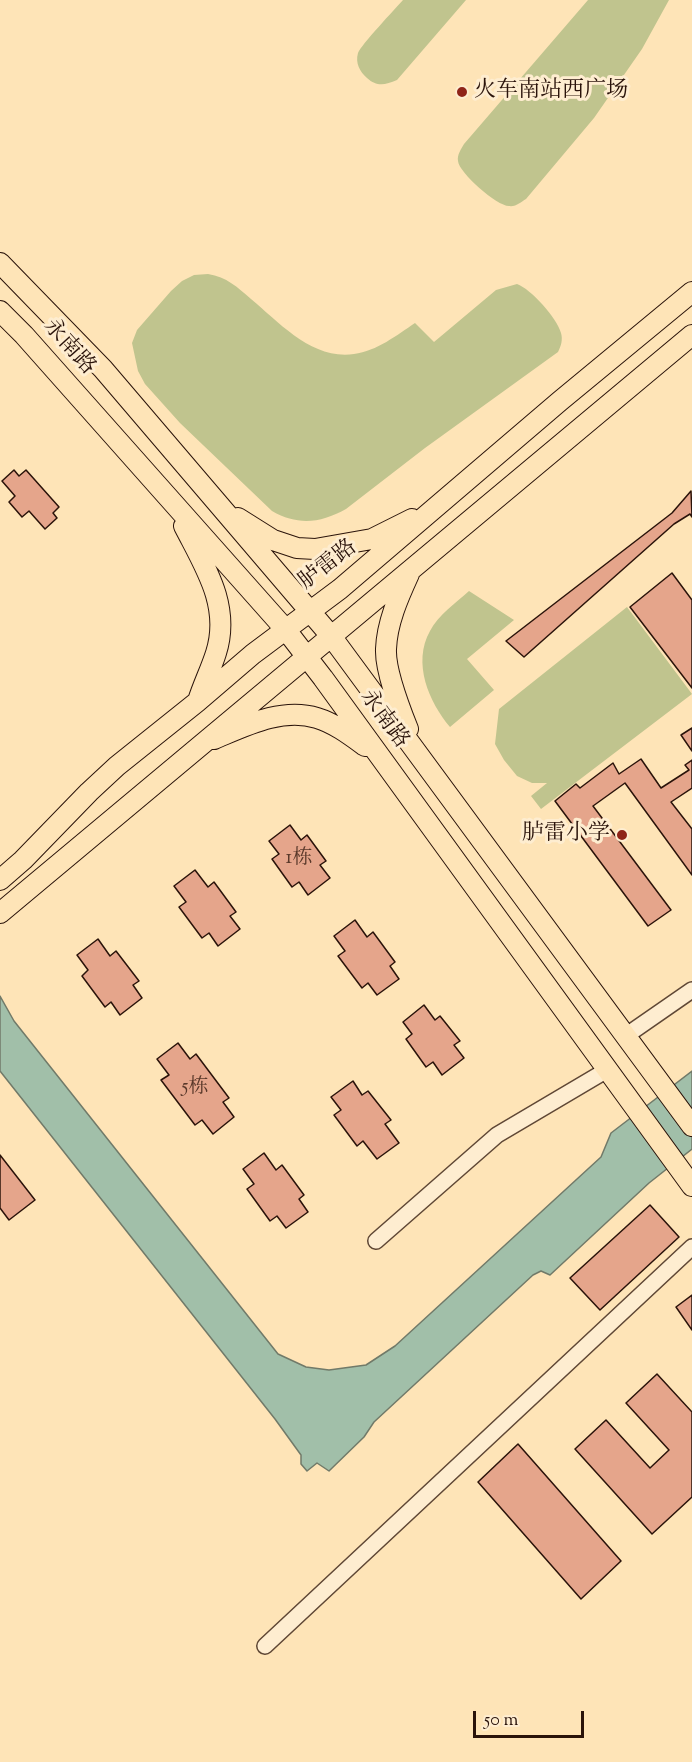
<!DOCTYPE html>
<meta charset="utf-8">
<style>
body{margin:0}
#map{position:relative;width:692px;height:1762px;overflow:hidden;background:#fee4b7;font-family:"Sorts Mill Goudy",serif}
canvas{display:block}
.scale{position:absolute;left:473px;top:1711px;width:111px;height:27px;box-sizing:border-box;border:3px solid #2a130a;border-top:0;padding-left:8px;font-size:18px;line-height:21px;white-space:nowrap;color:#2a130a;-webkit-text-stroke:4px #feedd0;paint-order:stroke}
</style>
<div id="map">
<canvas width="692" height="1762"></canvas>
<div class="scale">50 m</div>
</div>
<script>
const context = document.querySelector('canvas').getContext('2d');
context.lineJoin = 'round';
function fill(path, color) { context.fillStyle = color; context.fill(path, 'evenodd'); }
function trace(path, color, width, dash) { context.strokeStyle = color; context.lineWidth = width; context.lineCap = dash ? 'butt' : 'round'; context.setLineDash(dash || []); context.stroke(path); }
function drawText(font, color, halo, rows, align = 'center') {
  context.font = font + ' "Sorts Mill Goudy","Noto Serif SC",serif'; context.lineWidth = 6; context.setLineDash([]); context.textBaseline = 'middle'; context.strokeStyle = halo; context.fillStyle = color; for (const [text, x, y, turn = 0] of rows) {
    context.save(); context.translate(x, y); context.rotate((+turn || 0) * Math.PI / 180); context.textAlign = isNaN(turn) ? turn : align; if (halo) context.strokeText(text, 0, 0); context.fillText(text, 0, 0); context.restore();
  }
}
fill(new Path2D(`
 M 403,0 L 466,0 L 397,80 C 385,85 377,87 367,78 C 360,72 355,63 358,53 C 361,45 395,9 403,0 Z
 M 588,0 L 669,0 L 642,49 L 594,118 L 526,199 C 521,202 516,207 509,206 C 497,206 459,173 458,161 C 457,155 461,149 464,144 Z
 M 208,274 C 227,277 237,287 251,299 C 280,323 312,360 354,354 C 377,351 397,335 415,323 L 434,342 L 496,290 L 517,284 C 531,289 557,318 561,333 C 563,340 561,346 558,352 L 425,448 L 346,509 C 321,523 298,526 272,511 L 180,423 L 145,384 L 138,371 L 132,343 L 137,330 L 171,291 L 182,281 L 194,275 Z
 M 469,591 L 514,620 L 467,659 L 494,690 L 450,727 C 429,702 412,663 430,631 C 438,615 456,603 469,591 Z
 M 627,607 L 692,694 L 541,809 L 531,796 L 547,783 L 532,783 L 517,776 L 504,760 L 495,744 L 499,709 Z`), '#c0c48e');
const water = new Path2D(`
 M 0,996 L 14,1021 L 278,1354 L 306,1367 L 329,1370 L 366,1365 L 395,1346 L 601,1157 L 611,1133 L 692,1071 L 692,1149 L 649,1183 L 550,1275 L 541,1271 L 533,1275 L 374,1422 L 364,1437 L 329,1471 L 317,1463 L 307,1471 L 301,1464 L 301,1455 L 275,1419 L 0,1071 Z`);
fill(water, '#a1bfa9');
trace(water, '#717a69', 1.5);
const building = new Path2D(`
 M 14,470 L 19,476 L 26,470 L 59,507 L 53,513 L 57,518 L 45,529 L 29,511 L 22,517 L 9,502 L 15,496 L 2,481 Z
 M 691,491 L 692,517 L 690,514 L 674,524 L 524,657 L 506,641 L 672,513 Z
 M 672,573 L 692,600 L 692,688 L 630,607 Z
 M 692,728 L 692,751 L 681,735 Z
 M 641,759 L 661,788 L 689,770 L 685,765 L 692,760 L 692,788 L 671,802 L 692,829 L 692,875 L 625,783 L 593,806 L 671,910 L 648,926 L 555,801 L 576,784 L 580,788 L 613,763 L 619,774 Z
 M 290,825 L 301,840 L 307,835 L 326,861 L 320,865 L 330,878 L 308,895 L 299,882 L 292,887 L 272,859 L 279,854 L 269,841 Z
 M 195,870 L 208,887 L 214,882 L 236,912 L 230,916 L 240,929 L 218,946 L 209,933 L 202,938 L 179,907 L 186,902 L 174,886 Z
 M 355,920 L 367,937 L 373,932 L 395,962 L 390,966 L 399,979 L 377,995 L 368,983 L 362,988 L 338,956 L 345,951 L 334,936 Z
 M 98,939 L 110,956 L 116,951 L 139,981 L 133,985 L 142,998 L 120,1015 L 111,1002 L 105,1007 L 82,976 L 88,970 L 77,955 Z
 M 424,1005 L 435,1020 L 440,1016 L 460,1041 L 454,1045 L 464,1058 L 442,1075 L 433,1062 L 426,1067 L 406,1039 L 412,1034 L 403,1022 Z
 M 178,1043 L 190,1059 L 196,1054 L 229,1098 L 223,1102 L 234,1117 L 213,1134 L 202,1120 L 195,1125 L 161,1080 L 169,1075 L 157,1059 Z
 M 353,1081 L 362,1095 L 368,1091 L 391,1120 L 385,1124 L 399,1143 L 377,1159 L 363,1141 L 357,1146 L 334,1115 L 341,1110 L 331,1097 Z
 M 264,1153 L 276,1170 L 282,1165 L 304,1195 L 299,1199 L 308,1212 L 286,1228 L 277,1216 L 270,1221 L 247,1189 L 254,1184 L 243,1169 Z
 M 0,1155 L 35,1200 L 9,1220 L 0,1208 Z
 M 650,1205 L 679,1237 L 600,1310 L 570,1278 Z
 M 692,1295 L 692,1330 L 676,1307 Z
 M 657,1374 L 692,1412 L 692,1497 L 652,1534 L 575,1449 L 606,1420 L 650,1468 L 669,1450 L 626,1403 Z
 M 518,1444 L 621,1561 L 581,1599 L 478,1482 Z`);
fill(building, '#e5a58b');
trace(building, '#2a130a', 1.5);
const minor = new Path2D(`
 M 627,1035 L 692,990
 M 376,1241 L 497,1135 L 607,1070
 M 265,1646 L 692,1247`);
const major = new Path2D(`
 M 0,263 L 103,369 L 331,636 L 692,1126
 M 0,311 L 24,335 L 286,630 L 323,678 L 692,1186
 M 238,518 L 273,540 L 297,548 L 315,549 L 372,539 L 412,519
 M 184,526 C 205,567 231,606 216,653 C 211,669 203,685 198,701
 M 408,729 C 400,709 385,671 386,649 C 387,623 398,598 409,574
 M 214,739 C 245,726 282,707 317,718 C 334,723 350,735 365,746
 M 0,880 L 23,860 L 89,792 L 117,766 L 197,702 L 253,654 L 340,589 L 560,401 L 692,292
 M 0,913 C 229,719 460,527 692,335`);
trace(minor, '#5f4735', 18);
trace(major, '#2a130a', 22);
trace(minor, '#feedd0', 15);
trace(major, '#fee4b7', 20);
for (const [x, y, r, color] of [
 [462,92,6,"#8f2418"],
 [622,835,6,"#8f2418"]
]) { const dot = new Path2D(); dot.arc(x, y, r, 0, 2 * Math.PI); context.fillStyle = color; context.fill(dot); trace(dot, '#feedd0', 2); }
drawText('20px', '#59382a', null, [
 ["1栋",299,860],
 ["5栋",195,1089]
]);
drawText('22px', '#2a130a', '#feedd0', [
 ["火车南站西广场",474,92],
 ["胪雷小学",610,835,"right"]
], 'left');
drawText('22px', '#2a130a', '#feedd0', [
 ["永南路",68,348,48],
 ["胪雷路",329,566,-38],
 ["永南路",383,720,54]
]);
</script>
